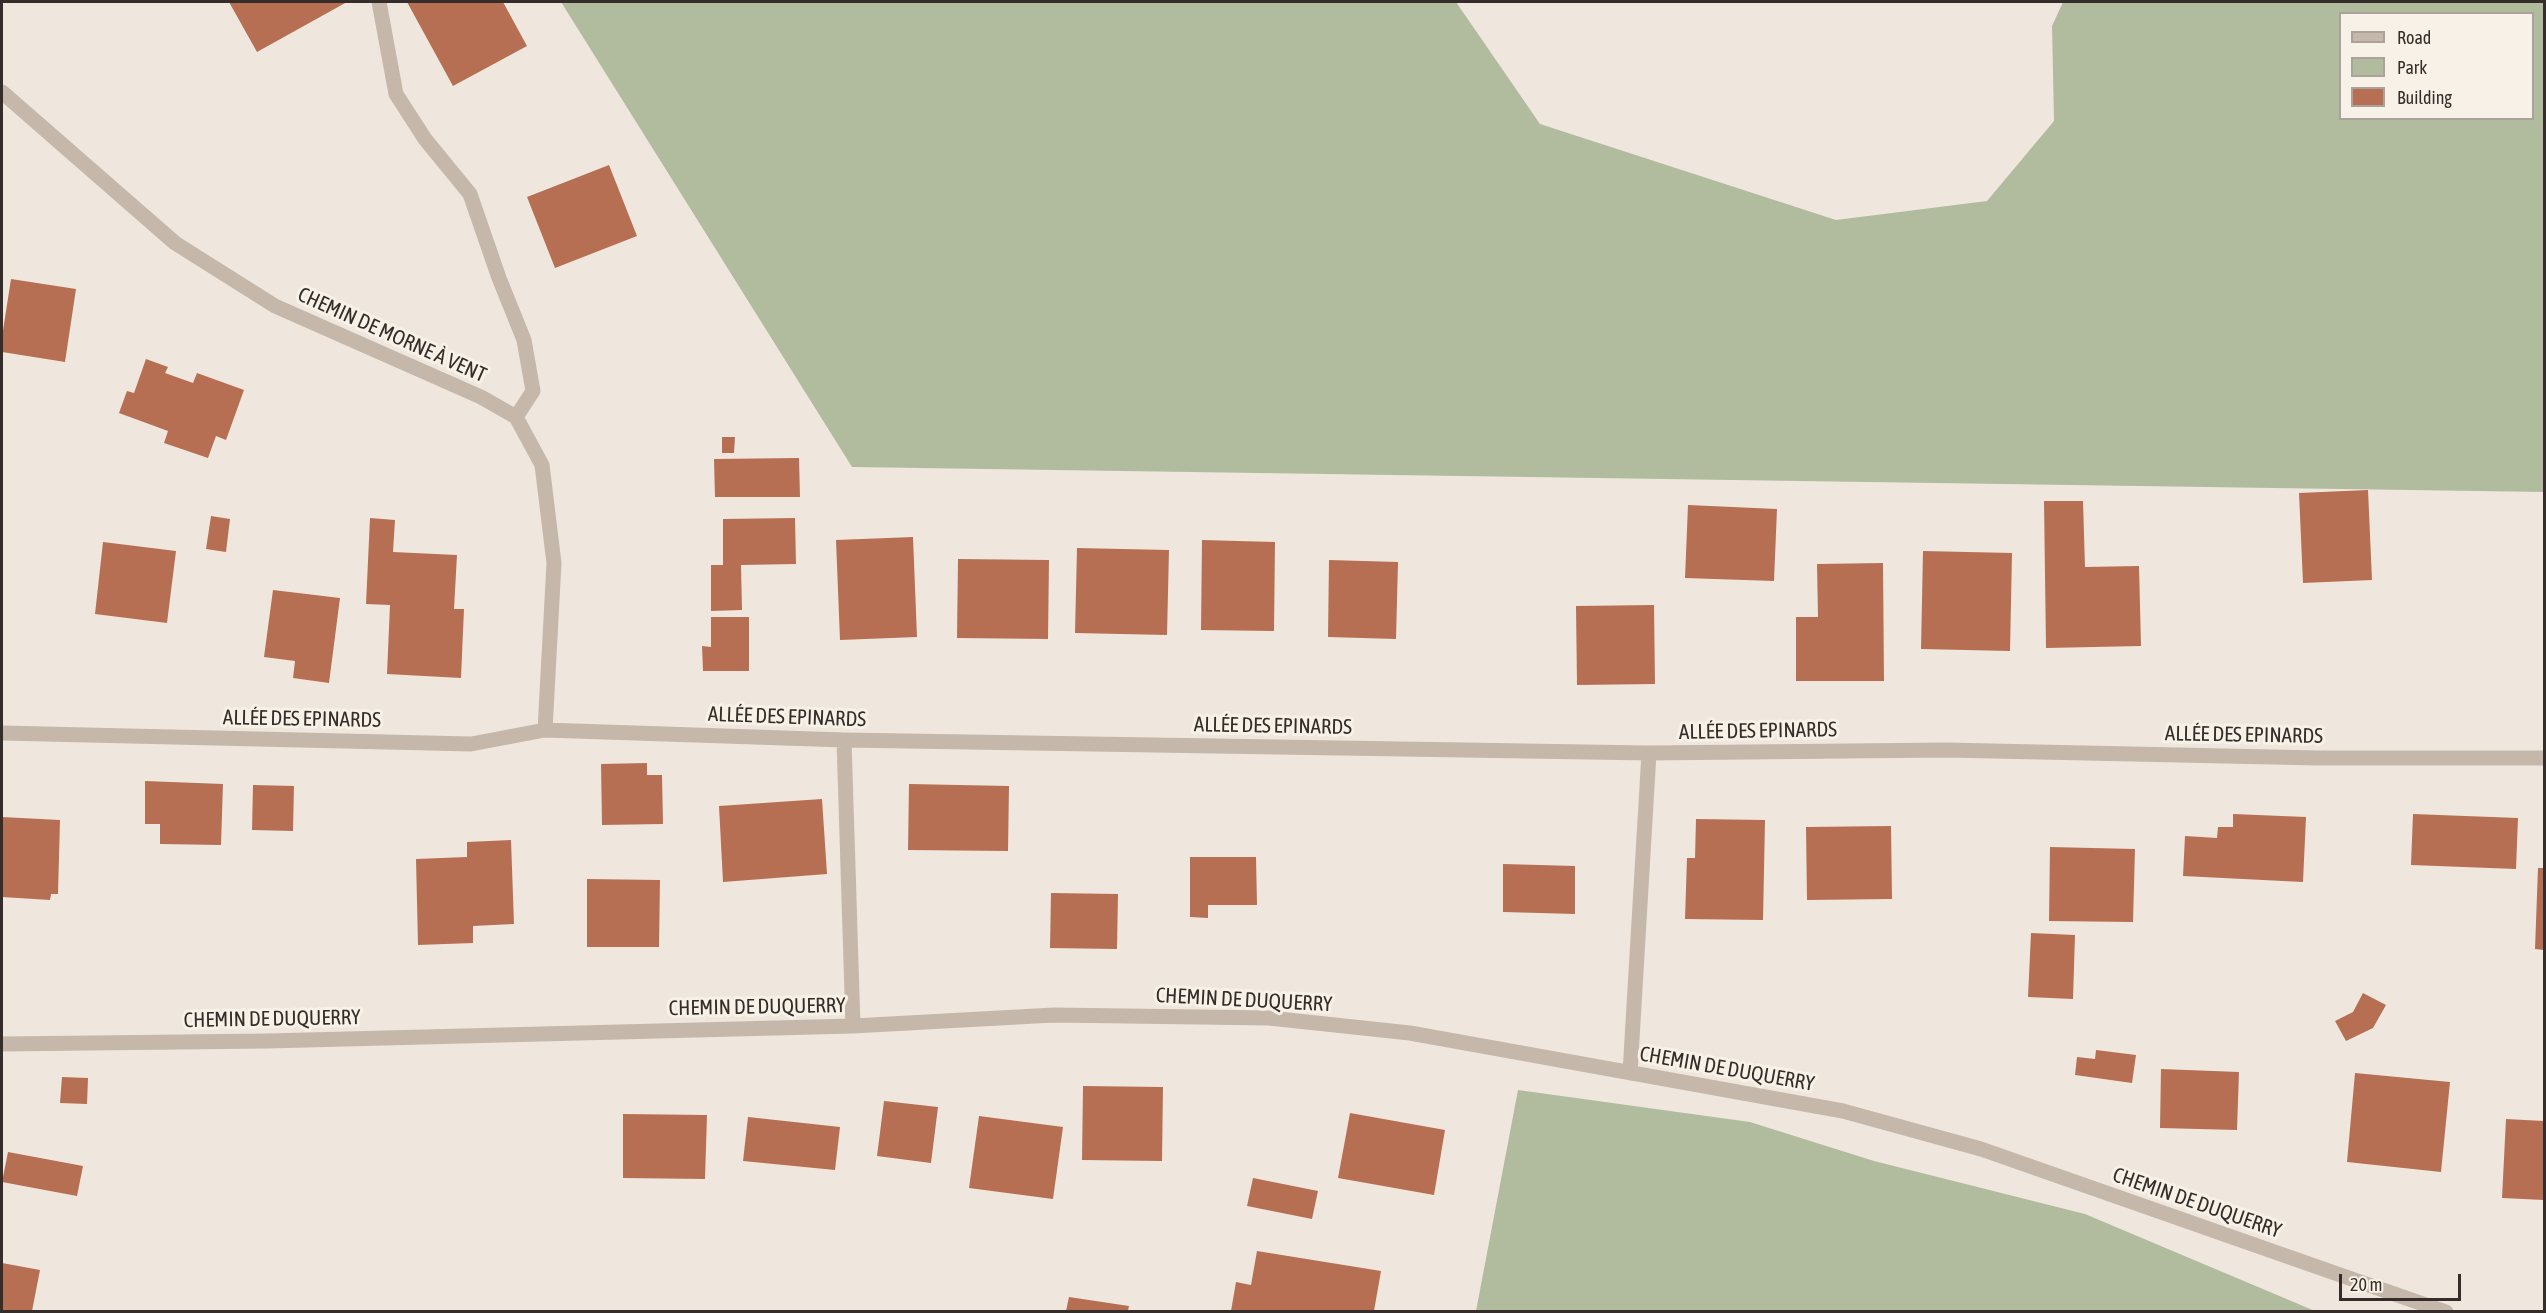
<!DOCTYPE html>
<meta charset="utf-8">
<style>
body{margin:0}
#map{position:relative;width:2546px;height:1313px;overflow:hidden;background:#efe7dd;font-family:"Asap Condensed",sans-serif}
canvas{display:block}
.frame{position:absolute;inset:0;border:3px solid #342d29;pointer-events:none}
.legend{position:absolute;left:2339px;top:12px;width:195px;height:108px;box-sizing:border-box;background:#f7f1e8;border:2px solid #a9a39c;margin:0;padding:8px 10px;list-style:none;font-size:18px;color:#342d29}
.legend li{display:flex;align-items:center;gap:12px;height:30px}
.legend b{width:30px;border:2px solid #a9a39c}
.scale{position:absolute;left:2339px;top:1274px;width:122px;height:27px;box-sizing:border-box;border:3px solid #342d29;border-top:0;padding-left:8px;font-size:18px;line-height:21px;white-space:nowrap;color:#342d29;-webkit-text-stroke:4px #f7f1e8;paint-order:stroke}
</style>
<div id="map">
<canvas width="2546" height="1313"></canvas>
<div class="frame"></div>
<ul class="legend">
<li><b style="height:8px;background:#c5b8aa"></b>Road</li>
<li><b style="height:16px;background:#b1bc9f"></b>Park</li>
<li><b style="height:16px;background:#b76f53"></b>Building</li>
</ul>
<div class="scale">20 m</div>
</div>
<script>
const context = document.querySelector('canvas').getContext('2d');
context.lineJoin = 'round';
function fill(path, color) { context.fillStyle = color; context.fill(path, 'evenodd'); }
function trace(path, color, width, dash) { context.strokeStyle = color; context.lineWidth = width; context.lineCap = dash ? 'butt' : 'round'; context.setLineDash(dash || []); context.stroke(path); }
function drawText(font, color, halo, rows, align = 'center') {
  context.font = font + ' "Asap Condensed",sans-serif'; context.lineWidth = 6; context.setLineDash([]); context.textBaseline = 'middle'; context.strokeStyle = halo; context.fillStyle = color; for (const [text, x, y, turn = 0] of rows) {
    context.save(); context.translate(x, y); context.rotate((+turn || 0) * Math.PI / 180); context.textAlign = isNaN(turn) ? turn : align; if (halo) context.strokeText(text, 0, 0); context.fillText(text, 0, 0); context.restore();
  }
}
fill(new Path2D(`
 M 561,2 L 1456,2 L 1540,124 L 1836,220 L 1987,201 L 2054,121 L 2052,26 L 2063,2 L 2544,2 L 2544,492 L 852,467 ZM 2340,14 L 2532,14 L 2532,118 L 2340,118 Z
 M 1518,1090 L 1750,1122 L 1874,1161 L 2085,1214 L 2315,1311 L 1476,1311 Z`), '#b1bc9f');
fill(new Path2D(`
 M 229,2 L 347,2 L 257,52 Z
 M 407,2 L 503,2 L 527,46 L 453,86 Z
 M 609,165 L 637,236 L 555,268 L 527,197 Z
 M 11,279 L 76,289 L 65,362 L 2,352 L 2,337 Z
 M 146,359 L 168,367 L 165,373 L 193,383 L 197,373 L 244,390 L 226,440 L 216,436 L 208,458 L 164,443 L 168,431 L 119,413 L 127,391 L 134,393 Z
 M 722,437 L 735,437 L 734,453 L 722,453 Z
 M 799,458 L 800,497 L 715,497 L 714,459 Z
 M 2368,490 L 2372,580 L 2303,583 L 2299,493 Z
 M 2044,501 L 2083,501 L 2085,567 L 2139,566 L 2141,646 L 2046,648 Z
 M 1688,505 L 1777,509 L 1774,581 L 1685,578 Z
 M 211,516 L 230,519 L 226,552 L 206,549 Z
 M 370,518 L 395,520 L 393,552 L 457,555 L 454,609 L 464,609 L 461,678 L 387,674 L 390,605 L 366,604 Z
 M 795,518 L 796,564 L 741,565 L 742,610 L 711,611 L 711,565 L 723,565 L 723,519 Z
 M 913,537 L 917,637 L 840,640 L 836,540 Z
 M 1202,540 L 1275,542 L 1274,631 L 1201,630 Z
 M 103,542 L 176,551 L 167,623 L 95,614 Z
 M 1077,548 L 1169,550 L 1167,635 L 1075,633 Z
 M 1923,551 L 2012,553 L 2010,651 L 1921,649 Z
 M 958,559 L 1049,560 L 1048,639 L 957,638 Z
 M 1329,560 L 1398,562 L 1396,639 L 1328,637 Z
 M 1883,563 L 1884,681 L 1796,681 L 1796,617 L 1818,617 L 1817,564 Z
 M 273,590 L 340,598 L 329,683 L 293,678 L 295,661 L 264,657 Z
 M 1654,605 L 1655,684 L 1577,685 L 1576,606 Z
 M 711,617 L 749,617 L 749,671 L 703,671 L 702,646 L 711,647 Z
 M 647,763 L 647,775 L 662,775 L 663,824 L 602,825 L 601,764 Z
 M 145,781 L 223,784 L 221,845 L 160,844 L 160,824 L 145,824 Z
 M 909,784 L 1009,786 L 1008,851 L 908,850 Z
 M 253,785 L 294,786 L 293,831 L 252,830 Z
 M 822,799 L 827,874 L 723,882 L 719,806 Z
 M 2233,814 L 2306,817 L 2303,882 L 2183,876 L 2185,836 L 2217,838 L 2218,827 L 2233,827 Z
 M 2413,814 L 2518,818 L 2516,869 L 2411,865 Z
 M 2,817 L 60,820 L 58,894 L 51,894 L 50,900 L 2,897 Z
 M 1696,819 L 1765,820 L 1763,920 L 1685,919 L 1687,858 L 1695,858 Z
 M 1891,826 L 1892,899 L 1807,900 L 1806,827 Z
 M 511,840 L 514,924 L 473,926 L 473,943 L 418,945 L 416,859 L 467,857 L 467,842 Z
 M 2050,847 L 2135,849 L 2133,922 L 2049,921 Z
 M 1190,857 L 1256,857 L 1257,905 L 1208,905 L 1208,918 L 1190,917 Z
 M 1503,864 L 1575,866 L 1575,914 L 1503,912 Z
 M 2538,868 L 2544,868 L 2544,950 L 2535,949 Z
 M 587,879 L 660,880 L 659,947 L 587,947 Z
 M 1051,893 L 1118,894 L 1117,949 L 1050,948 Z
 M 2031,933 L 2075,935 L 2073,999 L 2028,997 Z
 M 2363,993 L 2386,1005 L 2373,1028 L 2346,1041 L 2335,1021 L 2353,1012 Z
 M 2096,1050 L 2136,1055 L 2132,1083 L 2075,1075 L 2077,1057 L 2095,1059 Z
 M 2161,1069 L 2239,1072 L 2237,1130 L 2160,1128 Z
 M 2355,1073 L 2450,1082 L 2441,1172 L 2347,1162 Z
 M 62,1077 L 88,1078 L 87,1104 L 60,1103 Z
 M 1083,1086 L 1163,1087 L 1162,1161 L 1082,1160 Z
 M 884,1101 L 938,1107 L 931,1163 L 877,1156 Z
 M 1350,1113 L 1445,1130 L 1434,1195 L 1338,1178 Z
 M 623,1114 L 707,1115 L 705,1179 L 623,1178 Z
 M 979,1116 L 1063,1127 L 1053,1199 L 969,1188 Z
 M 748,1117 L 840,1127 L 835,1170 L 743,1161 Z
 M 2506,1119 L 2544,1121 L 2544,1200 L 2502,1198 Z
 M 8,1152 L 83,1166 L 77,1196 L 2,1182 Z
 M 1253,1178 L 1318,1191 L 1312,1219 L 1247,1206 Z
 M 1257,1251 L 1381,1271 L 1374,1311 L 1231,1311 L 1236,1282 L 1251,1285 Z
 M 2,1263 L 40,1270 L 32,1311 L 2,1311 Z
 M 1069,1297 L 1129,1306 L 1128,1311 L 1066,1311 Z`), '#b76f53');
trace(new Path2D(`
 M 379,2 L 396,94 L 425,139 L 470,194 L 499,278 L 524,340 L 533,391 L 516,417
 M 2,92 L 175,243 L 275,306 L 481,397 L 516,417 L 542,465 L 554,563 L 545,730
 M 2,733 L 471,744 L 545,730 L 844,740 L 1649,753 L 1946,750 L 2318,758 L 2544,758
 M 844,740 L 853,1026
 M 2,1044 L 268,1041 L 853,1026 L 1054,1015 L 1269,1018 L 1410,1033 L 1843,1111 L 1981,1149 L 2446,1312
 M 1630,1073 L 1649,753`), '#c5b8aa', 15);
drawText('21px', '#342d29', '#f7f1e8', [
 ["CHEMIN DE MORNE À VENT",392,335,24],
 ["ALLÉE DES EPINARDS",787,717,2],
 ["ALLÉE DES EPINARDS",302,719,1],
 ["ALLÉE DES EPINARDS",1273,726,1],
 ["ALLÉE DES EPINARDS",1758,731,-1],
 ["ALLÉE DES EPINARDS",2244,735,1],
 ["CHEMIN DE DUQUERRY",1244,1000,3],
 ["CHEMIN DE DUQUERRY",757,1007,-1],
 ["CHEMIN DE DUQUERRY",272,1019,-1],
 ["CHEMIN DE DUQUERRY",1727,1069,10],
 ["CHEMIN DE DUQUERRY",2197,1203,19]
]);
</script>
